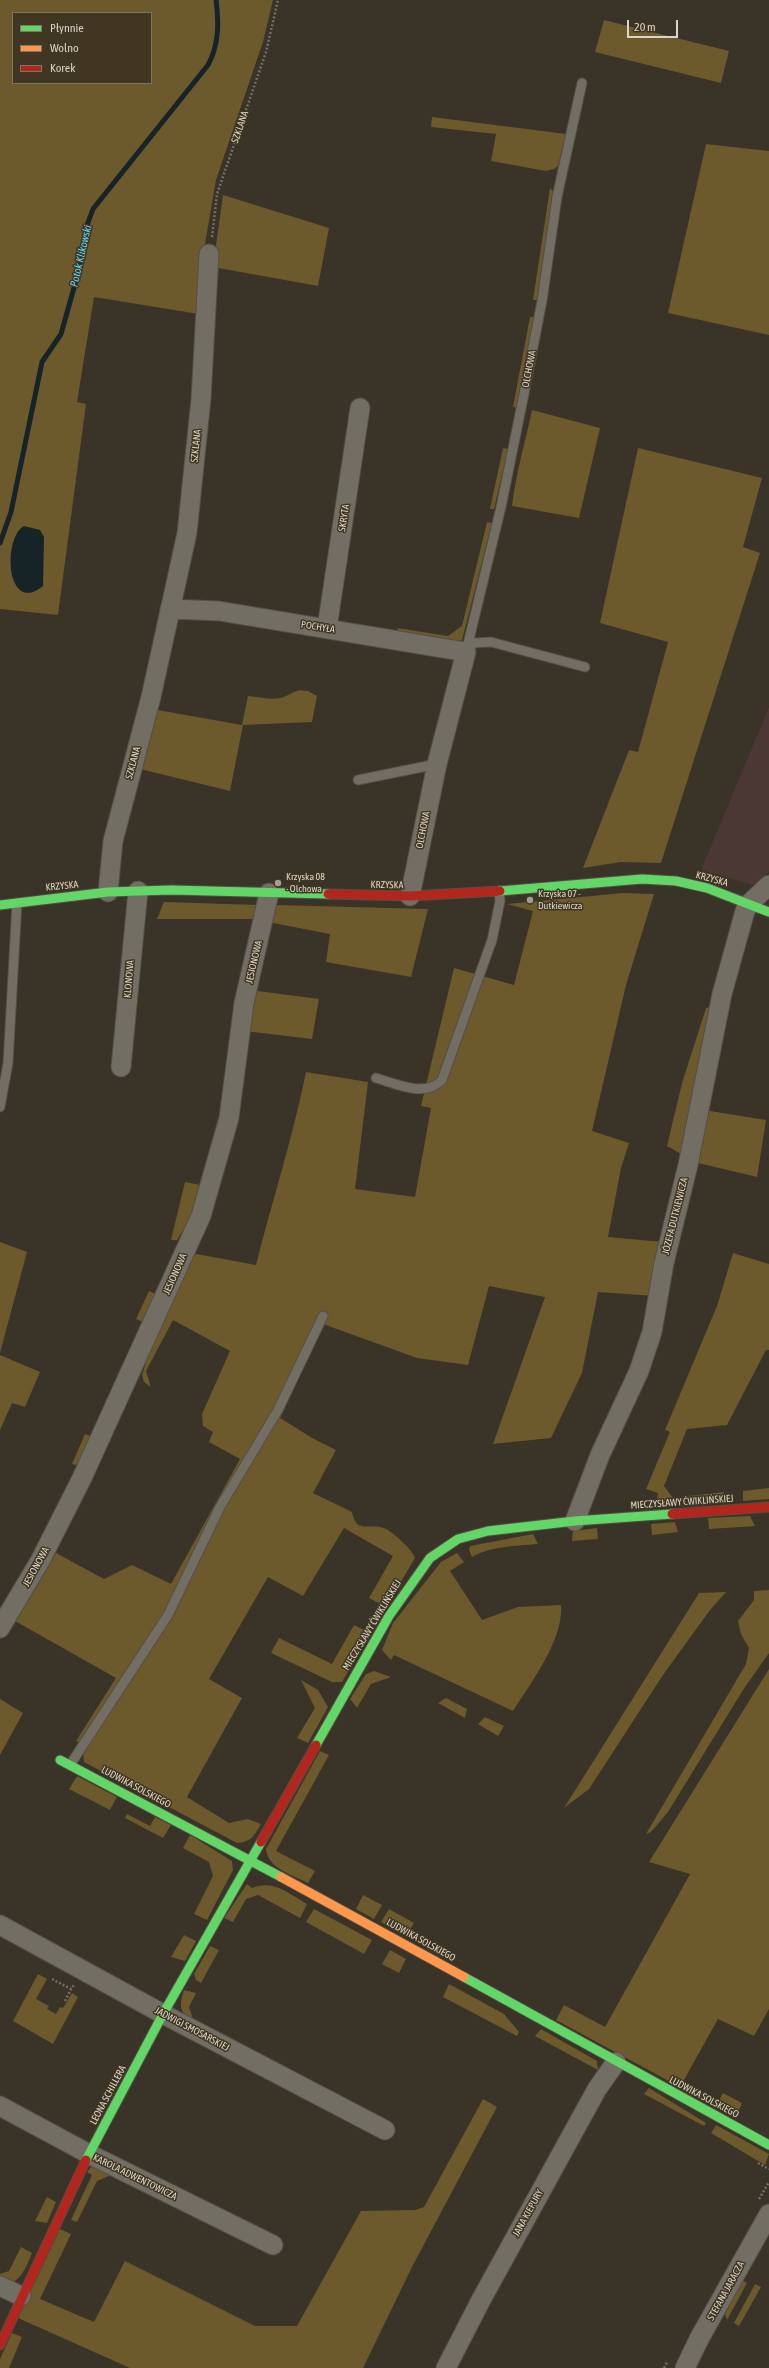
<!DOCTYPE html>
<meta charset="utf-8">
<style>
body{margin:0}
#map{position:relative;width:769px;height:2368px;overflow:hidden;background:#393328;font-family:"Asap Condensed",sans-serif}
canvas{display:block}
.legend{position:absolute;left:12px;top:12px;width:140px;height:72px;box-sizing:border-box;background:#403621;border:1px solid #7e7664;margin:0;padding:5px 7px;list-style:none;font-size:12px;color:#dbd5c9}
.legend li{display:flex;align-items:center;gap:8px;height:20px}
.legend b{width:20px;border:1px solid #7e7664}
.scale{position:absolute;left:627px;top:20px;width:51px;height:18px;box-sizing:border-box;border:2px solid #dbd5c9;border-top:0;padding-left:5px;font-size:12px;line-height:14px;white-space:nowrap;color:#dbd5c9;-webkit-text-stroke:3px #403621;paint-order:stroke}
</style>
<div id="map">
<canvas width="769" height="2368"></canvas>
<ul class="legend">
<li><b style="height:5px;background:#63d668"></b>Płynnie</li>
<li><b style="height:5px;background:#ff974d"></b>Wolno</li>
<li><b style="height:5px;background:#b3261e"></b>Korek</li>
</ul>
<div class="scale">20 m</div>
</div>
<script>
const context = document.querySelector('canvas').getContext('2d');
context.lineJoin = 'round';
function fill(path, color) { context.fillStyle = color; context.fill(path, 'evenodd'); }
function trace(path, color, width, dash) { context.strokeStyle = color; context.lineWidth = width; context.lineCap = dash ? 'butt' : 'round'; context.setLineDash(dash || []); context.stroke(path); }
function drawText(font, color, halo, rows, align = 'center') {
  context.font = font + ' "Asap Condensed",sans-serif'; context.lineWidth = 3; context.setLineDash([]); context.textBaseline = 'middle'; context.strokeStyle = halo; context.fillStyle = color; for (const [text, x, y, turn = 0] of rows) {
    context.save(); context.translate(x, y); context.rotate((+turn || 0) * Math.PI / 180); context.textAlign = isNaN(turn) ? turn : align; if (halo) context.strokeText(text, 0, 0); context.fillText(text, 0, 0); context.restore();
  }
}
fill(new Path2D(`
 M 769,707 L 769,872 L 754,885 L 701,870 Z`), '#4b3834');
fill(new Path2D(`
 M 0,0 L 273,0 L 263,42 L 216,180 L 204,250 L 199,314 L 94,297 L 77,402 L 86,404 L 58,615 L 0,609 ZM 13,13 L 151,13 L 151,83 L 13,83 Z
 M 604,20 L 729,51 L 721,83 L 595,52 Z
 M 432,117 L 566,134 L 558,166 L 554,169 L 546,171 L 491,161 L 496,134 L 431,127 Z
 M 706,144 L 769,151 L 769,335 L 668,313 Z
 M 550,188 L 554,192 L 537,300 L 533,300 Z
 M 223,195 L 329,228 L 318,286 L 213,267 Z
 M 530,317 L 534,317 L 517,408 L 513,407 Z
 M 532,410 L 600,428 L 579,518 L 512,506 C 516,473 525,443 532,410 Z
 M 503,448 L 508,449 L 494,509 L 490,509 Z
 M 638,448 L 762,478 L 743,547 L 760,553 L 661,863 L 621,862 L 583,868 L 629,750 L 638,752 L 668,642 L 600,623 Z
 M 487,522 L 492,523 L 462,640 L 453,644 L 400,634 L 397,628 L 448,636 L 462,626 Z
 M 300,690 L 308,691 L 317,696 L 312,722 L 243,725 L 230,791 L 136,768 L 152,709 L 242,725 L 248,696 C 260,697 268,700 280,698 C 287,697 291,692 300,690 Z
 M 623,893 L 654,894 L 626,985 L 592,1131 L 629,1143 L 621,1168 L 608,1237 L 663,1242 L 654,1296 L 598,1292 L 582,1373 L 551,1438 L 493,1444 L 545,1297 L 489,1286 L 468,1365 L 417,1358 L 323,1324 L 280,1418 L 314,1439 L 336,1450 L 313,1493 L 352,1512 C 356,1534 369,1523 384,1528 C 392,1531 413,1550 415,1558 L 386,1607 L 369,1598 L 393,1556 L 344,1528 L 303,1596 L 268,1577 L 209,1679 L 242,1698 L 187,1797 L 229,1823 L 248,1819 L 261,1824 C 254,1836 251,1842 237,1843 L 84,1762 L 83,1752 L 87,1745 L 76,1741 L 116,1678 L 15,1621 L 56,1553 L 104,1579 L 132,1565 L 171,1584 L 240,1459 L 209,1442 L 213,1432 L 203,1426 L 202,1414 L 230,1351 L 173,1320 L 146,1371 L 151,1387 L 144,1382 L 142,1375 L 146,1362 L 191,1253 L 256,1265 C 272,1201 293,1137 306,1072 L 368,1082 L 355,1189 L 415,1197 L 431,1108 L 421,1106 L 454,968 L 514,985 L 533,911 L 507,904 Z
 M 164,902 L 258,905 L 259,919 L 157,919 Z
 M 275,905 L 428,909 L 411,977 L 326,962 L 330,934 L 268,922 Z
 M 250,990 L 319,999 L 312,1039 L 245,1031 Z
 M 714,1006 L 683,1155 L 667,1146 L 682,1083 L 706,1008 Z
 M 704,1110 L 766,1120 L 757,1177 L 694,1162 Z
 M 185,1182 L 206,1186 L 190,1228 L 182,1232 L 177,1240 L 171,1240 Z
 M 0,1242 L 27,1252 L 0,1353 Z
 M 733,1253 L 769,1264 L 769,1350 L 766,1350 L 727,1425 L 687,1429 L 664,1486 L 673,1498 L 670,1505 L 659,1505 L 657,1501 L 658,1493 L 646,1489 L 670,1432 L 665,1430 L 717,1306 Z
 M 149,1291 L 158,1295 L 147,1319 L 141,1321 L 136,1319 Z
 M 0,1355 L 40,1372 L 25,1407 L 12,1403 L 0,1430 Z
 M 85,1434 L 93,1437 L 76,1465 L 72,1464 Z
 M 769,1488 L 769,1499 L 743,1501 L 743,1491 Z
 M 724,1492 L 722,1502 L 690,1506 L 689,1496 Z
 M 750,1516 L 755,1526 L 709,1529 L 708,1518 Z
 M 675,1522 L 678,1532 L 652,1535 L 651,1524 Z
 M 597,1528 L 598,1539 L 572,1541 L 573,1531 Z
 M 533,1534 L 538,1544 C 517,1546 491,1546 472,1557 L 469,1550 L 470,1546 Z
 M 457,1553 L 464,1562 L 450,1571 L 482,1620 L 518,1607 L 561,1605 C 564,1639 531,1683 513,1711 L 394,1655 L 391,1660 L 382,1650 L 393,1623 L 441,1562 Z
 M 769,1590 L 769,1653 L 743,1690 L 668,1812 L 651,1832 L 646,1834 L 746,1664 L 749,1648 L 741,1634 L 738,1621 L 754,1600 L 754,1591 Z
 M 726,1592 L 710,1610 L 663,1675 L 589,1789 L 564,1808 L 699,1593 Z
 M 354,1625 L 370,1633 L 342,1682 L 332,1682 L 271,1653 L 279,1638 L 332,1664 Z
 M 769,1669 L 769,2009 L 754,2036 L 718,2019 L 680,2087 L 556,2020 L 564,2005 L 605,2027 L 690,1874 L 649,1862 Z
 M 374,1671 L 391,1677 L 371,1684 L 357,1708 L 350,1699 L 366,1674 Z
 M 301,1680 L 318,1690 L 328,1707 L 308,1743 L 297,1738 L 315,1708 Z
 M 446,1698 L 467,1709 L 465,1718 L 438,1703 Z
 M 0,1699 L 23,1713 L 0,1755 Z
 M 485,1717 L 504,1726 L 498,1736 L 478,1724 Z
 M 320,1751 L 329,1755 L 276,1851 L 315,1871 L 308,1883 C 293,1875 267,1868 266,1849 Z
 M 77,1776 L 117,1797 L 110,1810 L 69,1789 Z
 M 127,1814 L 150,1826 L 155,1817 L 171,1825 L 163,1838 L 125,1818 Z
 M 190,1835 L 232,1861 L 233,1870 L 207,1920 L 194,1914 L 213,1876 L 209,1862 L 183,1848 Z
 M 247,1884 L 252,1888 C 273,1879 290,1894 307,1904 L 300,1918 L 258,1895 L 246,1899 L 233,1922 L 224,1918 Z
 M 363,1895 L 382,1905 L 374,1919 L 356,1909 Z
 M 314,1909 L 372,1940 L 364,1954 L 306,1922 Z
 M 389,1909 L 414,1923 L 406,1936 L 381,1922 Z
 M 184,1935 L 196,1941 L 185,1961 L 171,1957 Z
 M 210,1946 L 219,1950 L 201,1983 L 196,1980 L 194,1974 Z
 M 390,1950 L 406,1959 L 399,1973 L 382,1964 Z
 M 38,1974 L 47,1979 L 36,1999 L 49,2006 L 47,2009 L 56,2014 L 60,2007 L 63,2008 L 72,1993 L 78,1997 L 53,2044 L 13,2021 Z
 M 449,1984 L 504,2014 L 519,2032 L 517,2036 L 443,1997 Z
 M 184,1990 L 196,1993 L 189,2007 L 194,2022 C 179,2013 179,2006 184,1990 Z
 M 541,2029 L 597,2061 L 598,2070 L 535,2036 Z
 M 649,2088 L 706,2123 L 704,2126 L 644,2094 Z
 M 723,2093 L 742,2103 L 737,2115 L 716,2106 Z
 M 483,2099 L 497,2107 L 412,2267 L 363,2368 L 130,2368 L 18,2318 L 60,2229 L 71,2234 L 40,2299 L 94,2322 L 125,2261 L 255,2326 L 297,2326 L 361,2211 L 415,2210 L 424,2207 Z
 M 716,2125 L 769,2154 L 765,2165 L 711,2133 Z
 M 92,2166 L 109,2172 L 109,2176 L 97,2181 L 77,2222 L 71,2220 L 92,2175 L 87,2172 Z
 M 47,2197 L 56,2202 L 47,2223 L 35,2221 Z
 M 21,2247 L 32,2253 C 26,2267 19,2289 0,2281 L 0,2274 L 9,2271 Z
 M 742,2280 L 747,2283 L 727,2320 L 725,2314 Z
 M 755,2284 L 761,2287 L 739,2326 L 734,2323 Z
 M 12,2333 L 22,2337 L 9,2368 L 0,2368 L 0,2359 Z`), '#6c592c');
fill(new Path2D(`
 M 24,526 L 40,530 L 44,537 L 43,586 C 6,616 2,538 24,526 Z`), '#162428');
trace(new Path2D(`
 M 0,543 L 11,512 L 42,362 L 61,334 L 81,263 L 86,228 L 93,209 L 208,65 C 219,45 219,23 216,0`), '#162428', 5);
const lane = new Path2D(`
 M 466,651 L 474,643 L 491,642 L 585,667
 M 466,652 L 501,507 L 523,399 L 542,301 L 557,197 L 582,83
 M 358,780 L 437,764
 M 376,1078 C 397,1084 425,1098 442,1080 L 492,940 L 500,901 L 499,891
 M 0,1107 L 8,1063 L 17,903
 M 70,1765 L 168,1615 L 220,1507 L 278,1410 L 323,1316`);
const street = new Path2D(`
 M 170,609 L 219,611 L 466,652 L 437,764 L 410,896
 M 327,628 L 360,408
 M 108,892 L 113,841 L 151,697 L 187,533 L 201,399 L 209,254
 M 121,1067 L 138,891
 M 575,1521 L 600,1455 L 639,1371 L 652,1332 L 664,1263 L 688,1165 L 722,994 L 745,911 L 750,903 L 769,885
 M 0,1628 L 40,1561 L 82,1478 L 201,1216 L 229,1118 L 244,1003 L 269,893
 M 0,1925 L 163,2014 L 385,2130
 M 0,2106 L 89,2154 L 273,2245
 M 0,2286 L 21,2296
 M 446,2368 L 481,2300 L 597,2089 L 616,2062
 M 685,2368 L 699,2339 L 769,2214`);
const fast = new Path2D(`
 M 500,891 L 642,879 L 676,881 L 707,888 L 769,912
 M 0,905 L 108,892 L 171,890 L 328,894
 M 316,1745 L 389,1616 L 430,1558 L 458,1539 L 488,1531 L 575,1521 L 672,1514
 M 60,1760 L 281,1877
 M 464,1977 L 769,2145
 M 86,2160 L 163,2014 L 261,1842`);
const slow = new Path2D(`
 M 281,1877 L 464,1977`);
const jam = new Path2D(`
 M 328,894 L 410,896 L 500,891
 M 672,1514 L 769,1507
 M 261,1842 L 316,1745
 M 0,2345 L 86,2160`);
trace(lane, '#544f46', 11);
trace(street, '#544f46', 21);
trace(fast, '#544f46', 11);
trace(slow, '#544f46', 11);
trace(jam, '#544f46', 11);
trace(new Path2D(`
 M 212,237 L 217,194 L 266,52 L 278,0
 M 52,1979 L 71,1989 L 74,1985
 M 65,2001 L 71,1989
 M 758,2163 L 769,2169
 M 759,2199 L 769,2182
 M 664,2368 L 667,2362`), '#736e66', 2.5, [2, 2]);
trace(lane, '#726e64', 9);
trace(street, '#726e64', 19);
trace(fast, '#63d668', 9);
trace(slow, '#ff974d', 9);
trace(jam, '#b3261e', 9);
for (const [x, y, r, color] of [
 [278,883,4,"#a29c91"],
 [530,900,4,"#a29c91"]
]) { const dot = new Path2D(); dot.arc(x, y, r, 0, 2 * Math.PI); context.fillStyle = color; context.fill(dot); trace(dot, '#403621', 1.5); }
drawText('10px', '#dbd5c9', '#403621', [
 ["SZKLANA",240,127,-71],
 ["OLCHOWA",529,369,-79],
 ["SZKLANA",196,446,-84],
 ["SKRYTA",344,518,-81],
 ["POCHYŁA",318,627,9],
 ["SZKLANA",133,763,-75],
 ["OLCHOWA",423,830,-79],
 ["KRZYSKA",712,879,15],
 ["KRZYSKA",387,885,1],
 ["KRZYSKA",62,886,-6],
 ["JESIONOWA",254,962,-77],
 ["KLONOWA",129,979,-85],
 ["JÓZEFA DUTKIEWICZA",675,1216,-76],
 ["JESIONOWA",175,1274,-66],
 ["MIECZYSŁAWY ĆWIKLIŃSKIEJ",682,1502,-4],
 ["JESIONOWA",36,1567,-61],
 ["MIECZYSŁAWY ĆWIKLIŃSKIEJ",372,1625,-59],
 ["LUDWIKA SOLSKIEGO",136,1787,28],
 ["LUDWIKA SOLSKIEGO",421,1940,29],
 ["JADWIGI SMOSARSKIEJ",192,2029,28],
 ["LEONA SCHILLERA",108,2095,-62],
 ["LUDWIKA SOLSKIEGO",704,2097,28],
 ["KAROLA ADWENTOWICZA",135,2177,26],
 ["JANA KIEPURY",528,2213,-61],
 ["STEFANA JARACZA",726,2291,-61]
]);
drawText('10px', '#dbd5c9', '#403621', [
 ["Krzyska 08",286,877],
 ["- Olchowa",286,889],
 ["Krzyska 07 -",538,894],
 ["Dutkiewicza",538,906]
], 'left');
drawText('italic 11px', '#59d8f9', '#403621', [
 ["Potok Klikowski",81,256,-77]
]);
</script>
